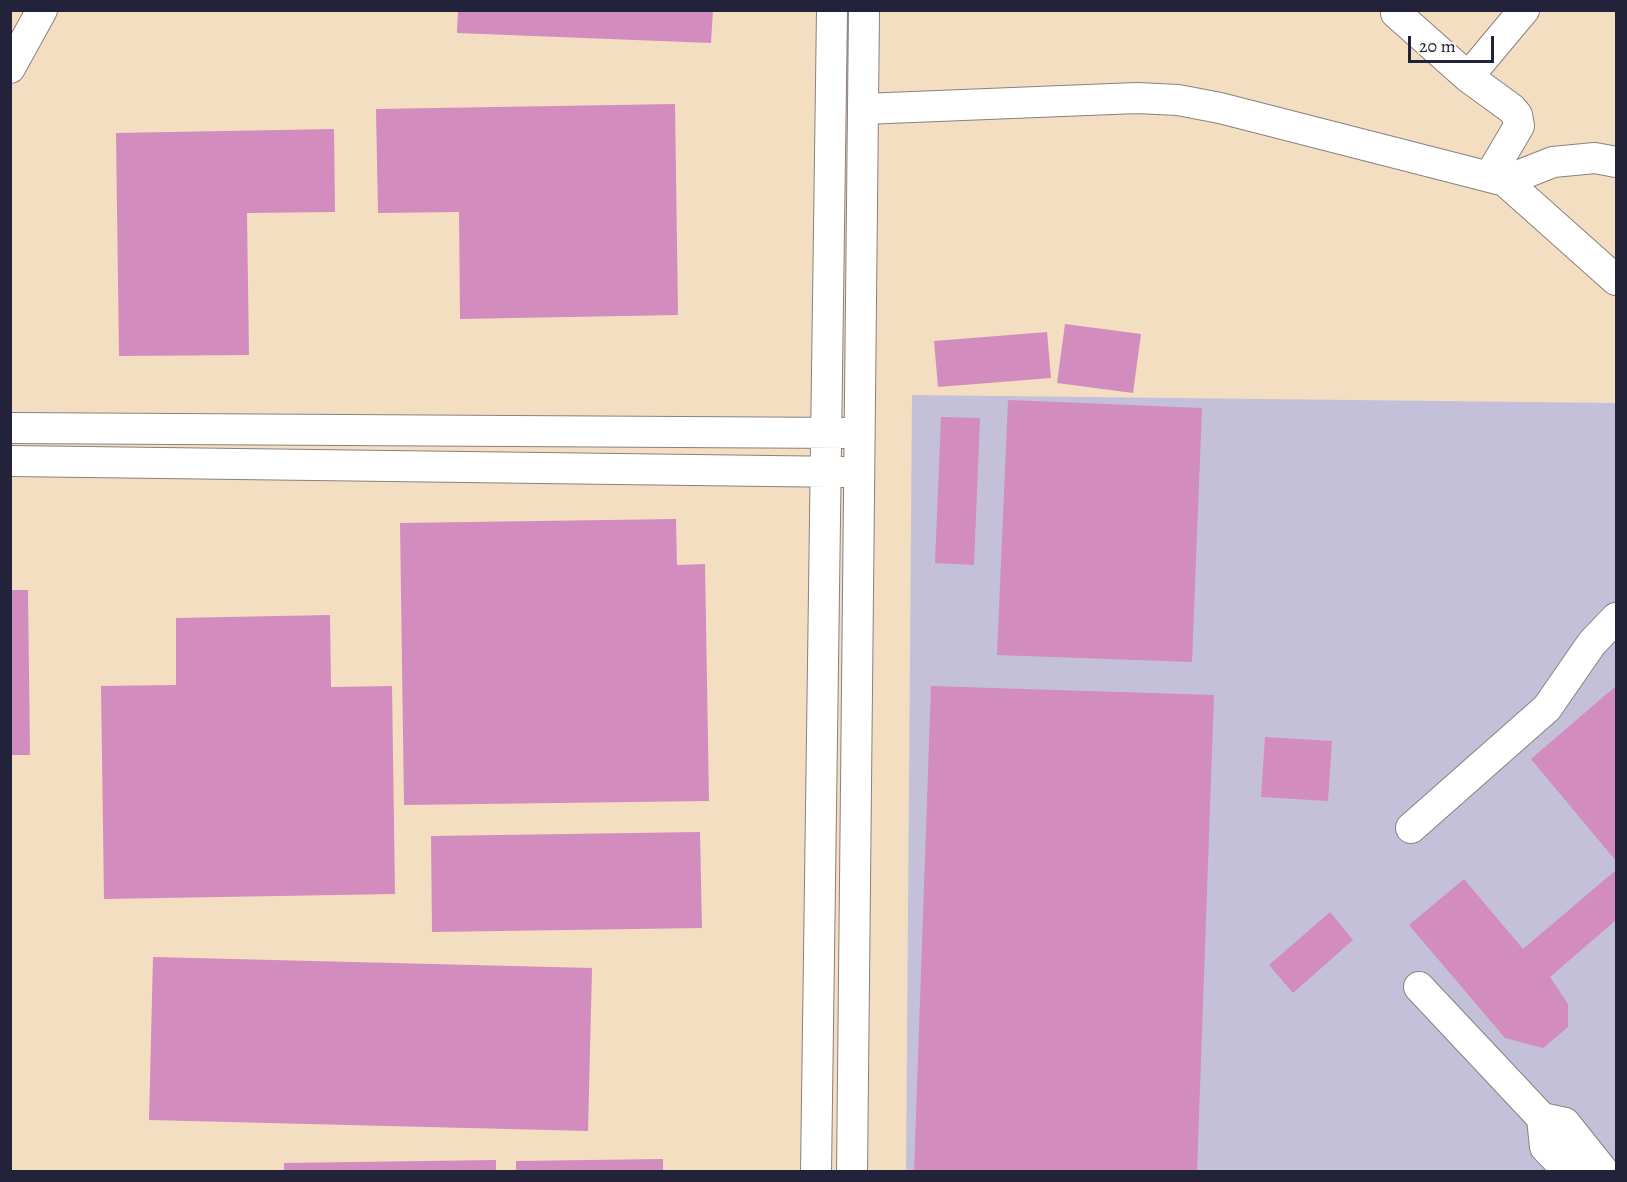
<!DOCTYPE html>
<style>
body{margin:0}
#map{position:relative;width:1627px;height:1182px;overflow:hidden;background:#f3dec2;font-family:Alegreya,serif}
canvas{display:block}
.frame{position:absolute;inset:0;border:12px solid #22223b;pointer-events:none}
.scale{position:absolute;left:1408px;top:36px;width:86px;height:27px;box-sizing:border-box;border:3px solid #22223b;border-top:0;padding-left:8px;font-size:18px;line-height:21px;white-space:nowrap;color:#22223b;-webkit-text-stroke:4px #f6f6f2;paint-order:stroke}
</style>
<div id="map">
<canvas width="1627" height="1182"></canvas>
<div class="frame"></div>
<div class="scale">20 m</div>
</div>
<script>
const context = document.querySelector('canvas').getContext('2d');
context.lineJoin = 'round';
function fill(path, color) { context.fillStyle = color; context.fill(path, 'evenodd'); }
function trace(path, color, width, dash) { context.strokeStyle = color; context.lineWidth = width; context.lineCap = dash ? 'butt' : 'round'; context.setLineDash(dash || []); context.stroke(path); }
fill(new Path2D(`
 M 912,395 L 1616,403 L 1616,1171 L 906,1172 Z`), '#c5c0da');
fill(new Path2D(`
 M 458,10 L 713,10 L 711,43 L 457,33 Z
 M 675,104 L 678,315 L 460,319 L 459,212 L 378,213 L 376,109 Z
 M 334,129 L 335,212 L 247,213 L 249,355 L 119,356 L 116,133 Z
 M 1065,324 L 1141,334 L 1133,393 L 1057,383 Z
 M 1047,332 L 1051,378 L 938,387 L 934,341 Z
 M 1008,400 L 1202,408 L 1192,662 L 997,655 Z
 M 941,417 L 980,418 L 974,565 L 935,563 Z
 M 676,519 L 677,565 L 705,564 L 709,801 L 404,805 L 400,523 Z
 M 10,590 L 28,590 L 30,755 L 10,755 Z
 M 330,615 L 331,687 L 392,686 L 395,894 L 104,899 L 101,686 L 176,685 L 176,618 Z
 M 931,686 L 1214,695 L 1197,1172 L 914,1172 Z
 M 1616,686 L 1616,861 L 1531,759 Z
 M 1265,737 L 1332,741 L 1328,801 L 1261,797 Z
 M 700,832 L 702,928 L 432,932 L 431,836 Z
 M 1616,870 L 1616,920 L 1550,977 L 1568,1004 L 1568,1027 L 1543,1048 L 1505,1038 L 1409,925 L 1464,879 L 1523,949 Z
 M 1330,912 L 1353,940 L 1293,993 L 1269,965 Z
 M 153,957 L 592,968 L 588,1131 L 149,1120 Z
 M 663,1159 L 663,1172 L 516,1172 L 516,1161 Z
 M 496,1160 L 496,1172 L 284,1172 L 284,1163 Z`), '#d28cbd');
const minor = new Path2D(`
 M 1396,13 L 1468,77 L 1512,109 L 1517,115 L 1519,126 L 1489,177
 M 10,68 L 42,10
 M 1468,77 L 1524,10
 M 863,109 L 1137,98 L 1178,100 L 1220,108 L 1505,181 L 1553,162 L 1595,158 L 1616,162
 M 1505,181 L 1616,280
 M 10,428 L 847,433
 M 10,461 L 845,472
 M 1411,828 L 1547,708 L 1592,643 L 1616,618
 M 1419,987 L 1542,1118 L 1565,1123 L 1604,1172
 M 1542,1118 L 1545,1147 L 1569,1172
 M 816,1172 L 832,10
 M 852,1172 L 864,10`);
trace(minor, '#8a807e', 32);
trace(minor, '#fff', 30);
</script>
